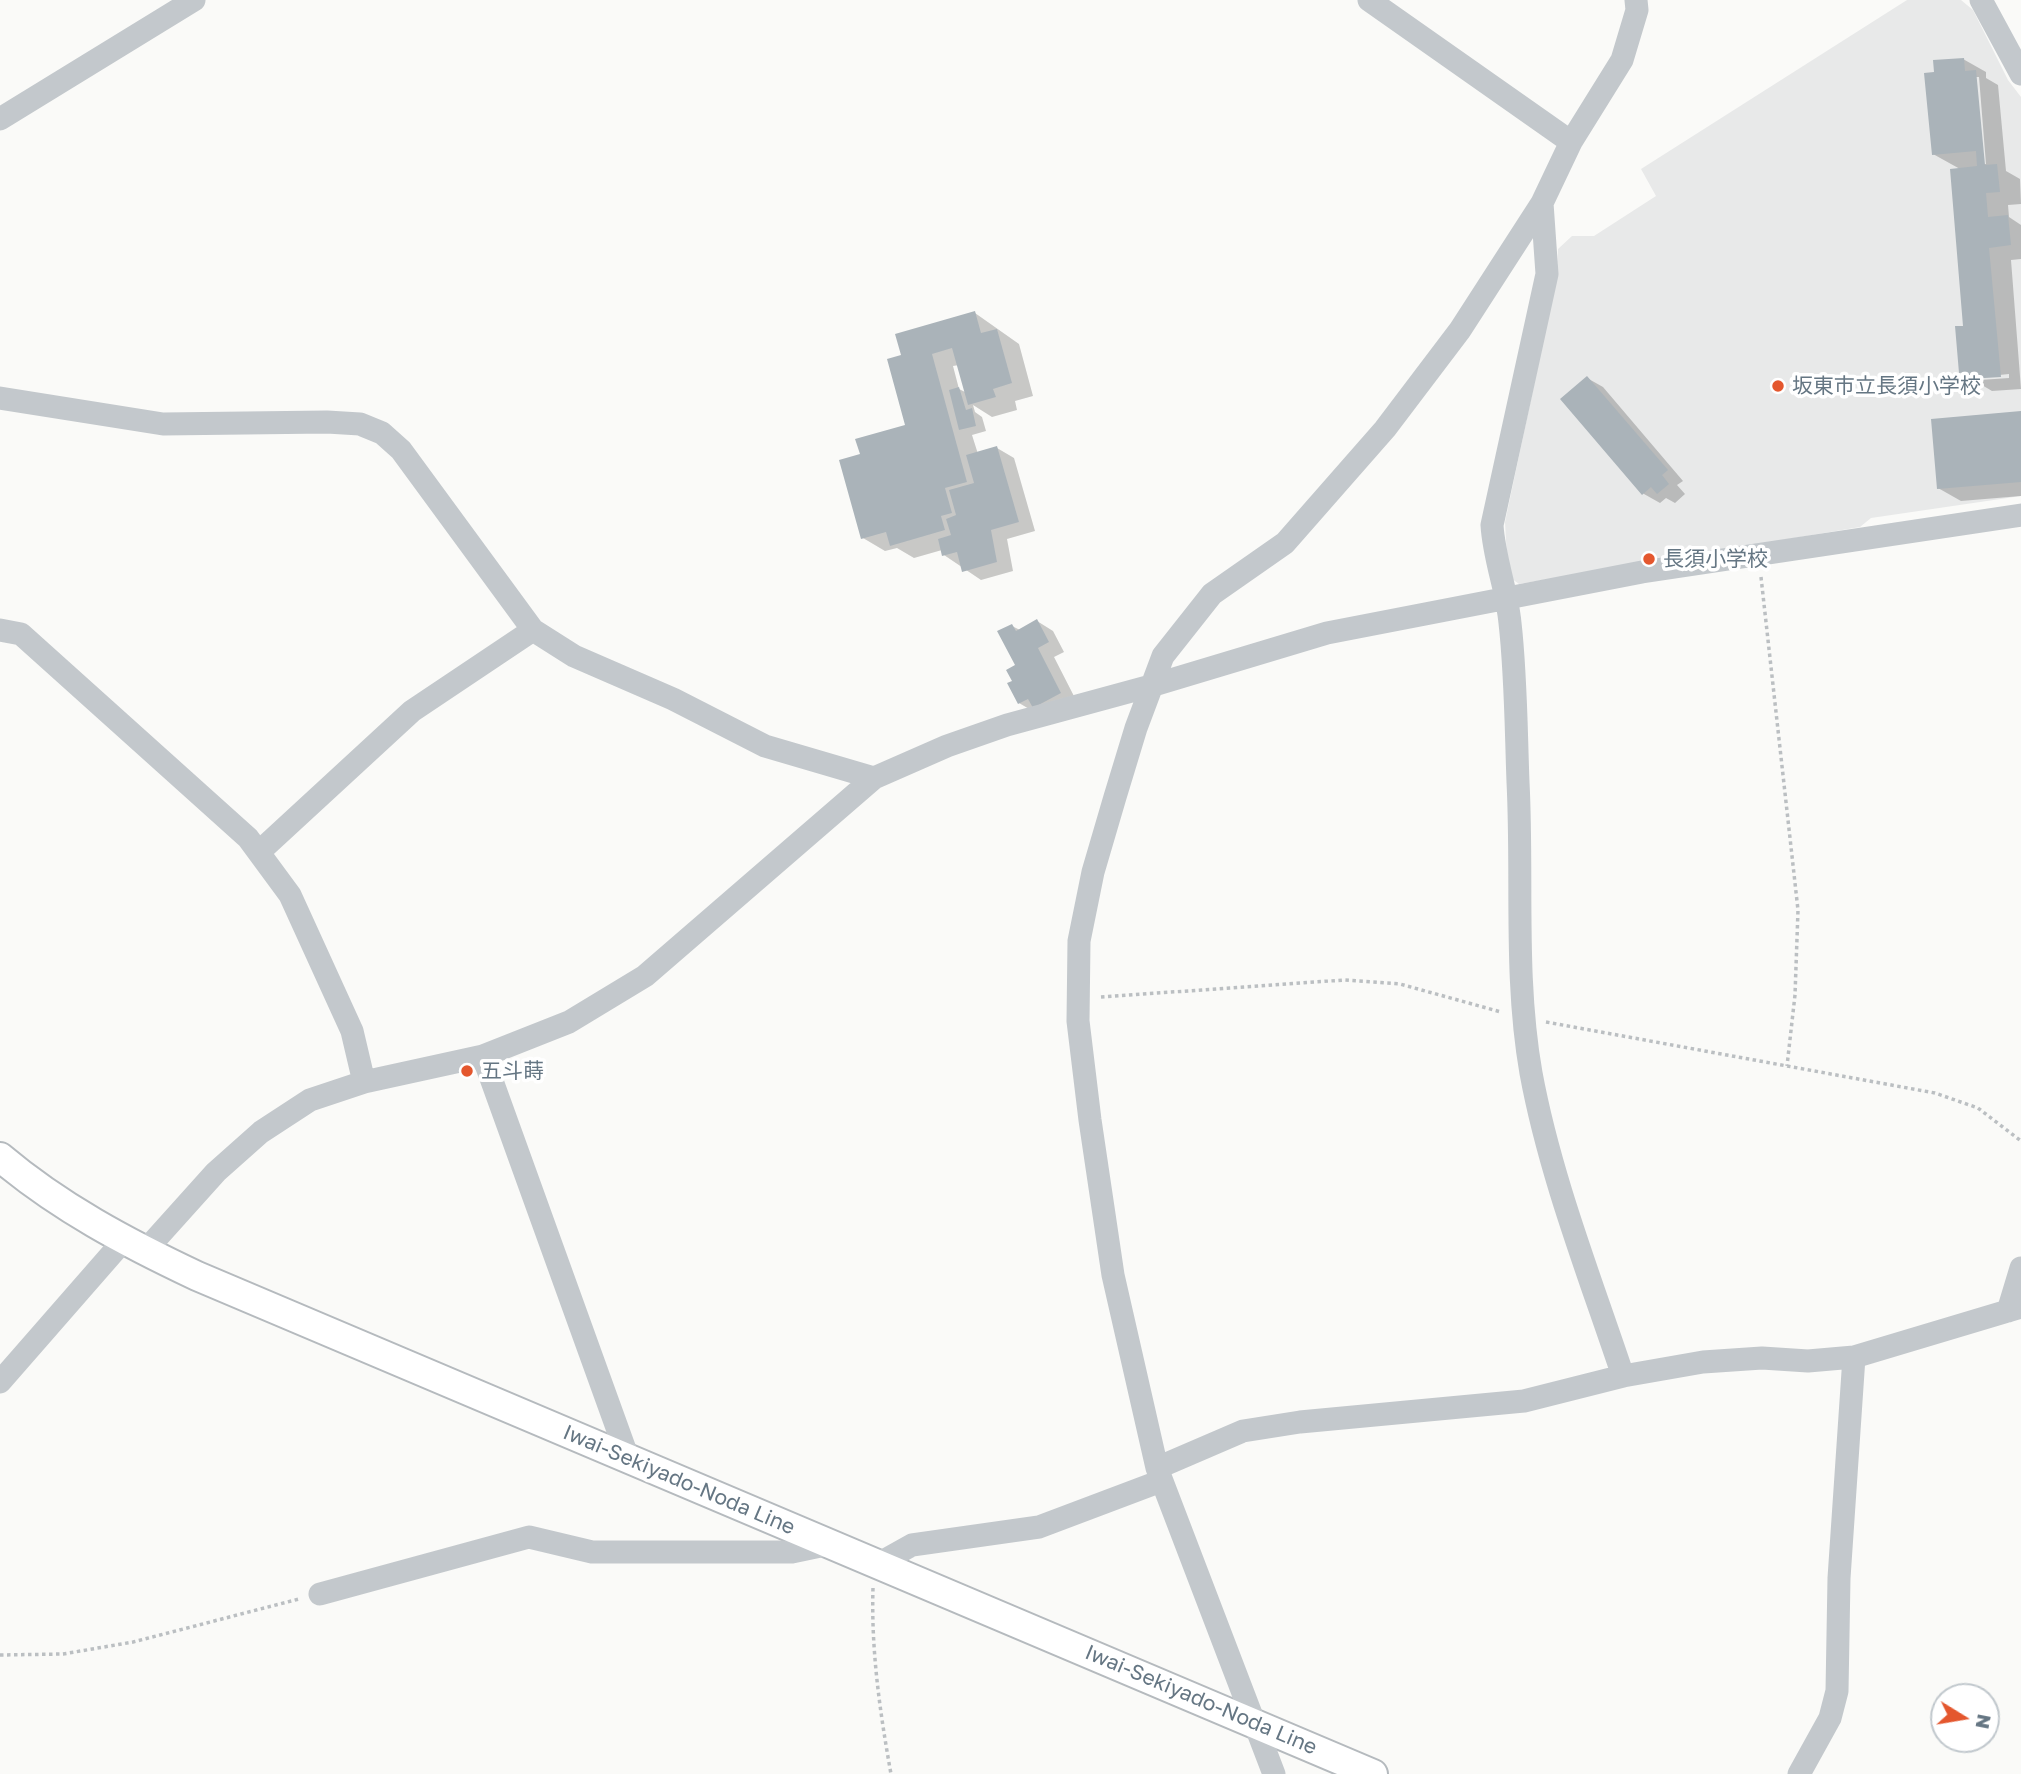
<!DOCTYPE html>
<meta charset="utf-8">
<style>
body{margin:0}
#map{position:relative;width:2021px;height:1774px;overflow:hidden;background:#fafaf8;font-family:"Golos Text",sans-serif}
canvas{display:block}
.north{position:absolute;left:1930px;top:1683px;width:70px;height:70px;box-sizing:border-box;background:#fff;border:2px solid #c1c8cd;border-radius:50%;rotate:101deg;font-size:19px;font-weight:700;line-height:28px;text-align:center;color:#657683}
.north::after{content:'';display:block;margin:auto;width:24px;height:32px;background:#e4572e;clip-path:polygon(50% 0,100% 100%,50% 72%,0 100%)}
</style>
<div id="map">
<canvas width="2021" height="1774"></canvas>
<div class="north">N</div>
</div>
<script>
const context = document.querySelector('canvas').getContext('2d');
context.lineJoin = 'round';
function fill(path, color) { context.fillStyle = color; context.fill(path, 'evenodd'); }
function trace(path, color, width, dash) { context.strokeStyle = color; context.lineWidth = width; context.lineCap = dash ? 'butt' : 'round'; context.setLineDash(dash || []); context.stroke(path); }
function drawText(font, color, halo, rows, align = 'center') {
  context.font = font + ' "Golos Text","Noto Sans JP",sans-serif'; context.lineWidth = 7; context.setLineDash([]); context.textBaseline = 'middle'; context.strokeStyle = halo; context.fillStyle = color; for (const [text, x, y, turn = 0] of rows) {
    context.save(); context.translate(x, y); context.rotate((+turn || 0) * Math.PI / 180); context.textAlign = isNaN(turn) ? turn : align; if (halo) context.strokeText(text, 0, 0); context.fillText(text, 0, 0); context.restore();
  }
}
fill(new Path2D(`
 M 1907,0 L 1961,0 L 1973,10 L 2008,80 L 2021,97 L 2021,496 L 1871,518 L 1860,527 L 1519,584 L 1508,576 L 1505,522 L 1557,276 L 1558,249 L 1572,236 L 1594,236 L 1656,196 L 1641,169 Z`), '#e8e9e9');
fill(new Path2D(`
 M 1963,59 L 1986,72 L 1986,78 L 1998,85 L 2006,171 L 2020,179 L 2021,204 L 2008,205 L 2009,217 L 2021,225 L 2021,259 L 2011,260 L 2021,389 L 1992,391 L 1960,372 L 1965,327 L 1960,169 L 1933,154 L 1936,73 ZM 1975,77 L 1979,77 L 1986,164 L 1983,164 ZM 2009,374 L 2009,378 L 1980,380 L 1980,377 Z
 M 975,313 L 1019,344 L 1033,396 L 1015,401 L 1017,410 L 992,417 L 973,405 L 975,412 L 982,417 L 986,431 L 972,435 L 978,454 L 997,448 L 1014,458 L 1035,531 L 1007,539 L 1013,571 L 981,580 L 944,555 L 942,550 L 914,558 L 897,548 L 885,551 L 863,538 L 862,455 L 908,426 L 903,356 ZM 959,365 L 967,393 L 959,389 L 953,366 Z
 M 1587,378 L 1603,387 L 1683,481 L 1677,485 L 1685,494 L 1675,503 L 1666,498 L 1660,503 L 1644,494 L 1562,399 Z
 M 2021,413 L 2021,496 L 1961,501 L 1938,488 Z
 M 1037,621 L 1053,631 L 1064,652 L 1054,657 L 1077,702 L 1036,713 L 1019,703 L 1014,681 L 1017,665 L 1012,626 L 1020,630 Z`), '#0003');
fill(new Path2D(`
 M 1964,58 L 1965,71 L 1976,70 L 1985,165 L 1997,164 L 2000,192 L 1986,193 L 1988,217 L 2008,215 L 2011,245 L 1989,248 L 2001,377 L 1968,379 L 1967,372 L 1959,373 L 1955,326 L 1963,326 L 1950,169 L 1977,166 L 1976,151 L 1932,155 L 1924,73 L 1934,72 L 1933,60 Z
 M 975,311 L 981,333 L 997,329 L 1012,383 L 993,389 L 996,397 L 968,405 L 952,348 L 932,354 L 967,482 L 945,488 L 952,513 L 941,516 L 945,530 L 890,546 L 886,532 L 861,539 L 839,460 L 860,454 L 855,439 L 905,425 L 887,359 L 901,355 L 895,334 Z
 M 1587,376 L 1668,470 L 1662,475 L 1669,484 L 1657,494 L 1651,487 L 1642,495 L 1560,399 Z
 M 959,387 L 966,410 L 972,408 L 976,426 L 959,430 L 949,390 Z
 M 2021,411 L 2021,482 L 1937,489 L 1931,419 Z
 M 997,446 L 1019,522 L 991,530 L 997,562 L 962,572 L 957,552 L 942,556 L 938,539 L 951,535 L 946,519 L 956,515 L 949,490 L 974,483 L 966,455 Z
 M 1037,619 L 1049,642 L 1038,648 L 1061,693 L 1033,708 L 1028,699 L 1018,704 L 1007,683 L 1012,681 L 1006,670 L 1015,665 L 997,631 L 1012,624 L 1016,631 Z`), '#aab3b9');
const major = new Path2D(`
 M 0,1157 C 59,1207 127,1243 197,1276 L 1373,1774`);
trace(major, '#b5babe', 32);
trace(new Path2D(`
 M 1761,577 L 1798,910 L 1795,995 L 1787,1066
 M 1101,997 L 1344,980 L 1400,984 L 1501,1012
 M 1546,1022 L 1935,1093 L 1978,1108 L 2021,1141
 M 873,1588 C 871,1650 880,1713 891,1774
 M 0,1655 L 63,1654 L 133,1642 L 299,1599`), '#bbbfc2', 3.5, [3.5, 3.5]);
trace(new Path2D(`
 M 1369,0 L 1571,142
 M 1981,0 L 2021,74
 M 0,119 L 194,0
 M 1542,203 L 1547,274 L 1492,525 C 1494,559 1507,590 1510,623 C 1516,676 1516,729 1518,782 C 1523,879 1514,976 1531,1073 C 1550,1176 1590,1277 1623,1376
 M 0,398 L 163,424 L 327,422 L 360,424 L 382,433 L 401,450 L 533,630 L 574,656 L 673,699 L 765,746 L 874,778
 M 0,630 L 21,634 L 248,838 L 290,895 L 352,1031 L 364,1082
 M 259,852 L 412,711 L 533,630
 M 483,1056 L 628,1458
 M 145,1251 L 216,1172 L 261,1132 L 310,1100 L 364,1082 L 483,1056 L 569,1022 L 645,976 L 874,778 L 947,746 L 1007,725 L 1154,685 L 1327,633 L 1642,572 L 2021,515
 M 2008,1311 L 2021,1268
 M 0,1382 L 124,1240
 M 1157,1468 L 1243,1431 L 1300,1422 L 1524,1401 L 1623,1376 L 1703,1362 L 1762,1358 L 1808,1361 L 1854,1357 L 2021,1307
 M 878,1564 L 912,1545 L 1039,1527 L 1161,1481
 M 320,1594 L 529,1537 L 592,1552 L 792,1552 L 830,1544
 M 1274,1774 L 1157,1468 L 1113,1275 L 1090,1120 L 1078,1021 L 1079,941 L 1093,872 L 1115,797 L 1136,728 L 1163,656 L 1212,594 L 1285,543 L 1385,429 L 1460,330 L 1542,203 L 1571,142 L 1622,60 L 1637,10 L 1636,0
 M 1799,1774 L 1830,1718 L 1837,1691 L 1839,1578 L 1854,1357`), '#c3c8cc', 23);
trace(major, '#fff', 28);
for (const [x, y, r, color] of [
 [1778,386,7,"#e4572e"],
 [1649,559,7,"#e4572e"],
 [467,1071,7,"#e4572e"]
]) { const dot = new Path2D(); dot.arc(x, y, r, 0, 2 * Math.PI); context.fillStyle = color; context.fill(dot); trace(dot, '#fff', 2.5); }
drawText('21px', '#657683', '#fff', [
 ["坂東市立長須小学校",1792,386],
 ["長須小学校",1663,559],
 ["五斗蒔",481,1071]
], 'left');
drawText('21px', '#657683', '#fff', [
 ["Iwai-Sekiyado-Noda Line",679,1480,23],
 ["Iwai-Sekiyado-Noda Line",1201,1700,23]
]);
</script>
